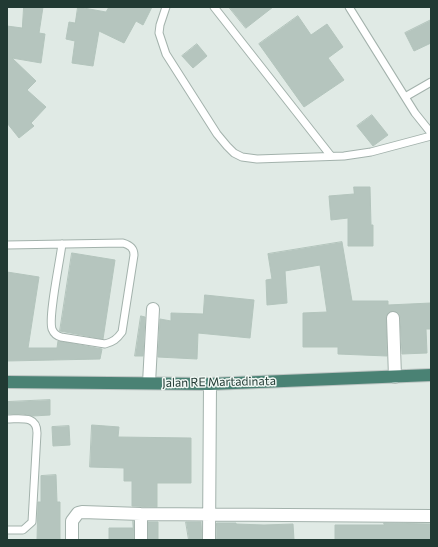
<!DOCTYPE html>
<style>
body{margin:0}
#map{position:relative;width:438px;height:547px;overflow:hidden;background:#e0eae5;font-family:Commissioner,sans-serif}
canvas{display:block}
.frame{position:absolute;inset:0;border:8px solid #213a33;pointer-events:none}
</style>
<div id="map">
<canvas width="438" height="547"></canvas>
<div class="frame"></div>
</div>
<script>
const context = document.querySelector('canvas').getContext('2d');
context.lineJoin = 'round';
function fill(path, color) { context.fillStyle = color; context.fill(path, 'evenodd'); }
function trace(path, color, width, dash) { context.strokeStyle = color; context.lineWidth = width; context.lineCap = dash ? 'butt' : 'round'; context.setLineDash(dash || []); context.stroke(path); }
function drawText(font, color, halo, rows, align = 'center') {
  context.font = font + ' Commissioner,sans-serif'; context.lineWidth = 3; context.setLineDash([]); context.textBaseline = 'middle'; context.strokeStyle = halo; context.fillStyle = color; for (const [text, x, y, turn = 0] of rows) {
    context.save(); context.translate(x, y); context.rotate((+turn || 0) * Math.PI / 180); context.textAlign = isNaN(turn) ? turn : align; if (halo) context.strokeText(text, 0, 0); context.fillText(text, 0, 0); context.restore();
  }
}
const building = new Path2D(`
 M 24,7 L 43,7 L 39,33 L 45,34 L 41,63 L 12,58 L 36,81 L 27,90 L 46,107 L 31,123 L 34,126 L 19,138 L 7,123 L 7,26 L 22,28 Z
 M 78,7 L 106,12 L 109,7 L 152,7 L 143,25 L 136,21 L 124,43 L 99,31 L 93,66 L 72,63 L 75,41 L 66,39 L 69,22 L 75,23 Z
 M 229,7 L 273,7 L 246,28 Z
 M 298,16 L 311,35 L 327,24 L 343,47 L 328,58 L 344,80 L 304,107 L 259,44 Z
 M 431,20 L 431,43 L 414,51 L 405,33 Z
 M 197,44 L 207,56 L 193,68 L 182,56 Z
 M 372,115 L 388,135 L 373,146 L 357,126 Z
 M 354,187 L 370,187 L 371,225 L 373,225 L 373,246 L 348,246 L 348,218 L 331,220 L 329,196 L 354,194 Z
 M 342,242 L 352,301 L 388,301 L 388,305 L 431,303 L 431,329 L 426,329 L 427,353 L 402,354 L 400,317 L 399,314 L 393,311 L 389,312 L 386,318 L 387,356 L 338,354 L 338,347 L 303,347 L 303,313 L 327,312 L 320,265 L 285,271 L 287,303 L 267,305 L 266,280 L 272,279 L 268,254 Z
 M 72,253 L 115,260 L 103,339 L 60,331 Z
 M 7,272 L 39,277 L 28,348 L 57,348 L 58,341 L 102,349 L 100,359 L 7,361 Z
 M 205,295 L 254,300 L 250,338 L 198,333 L 197,359 L 158,357 L 160,319 L 171,321 L 171,313 L 203,314 Z
 M 141,316 L 145,317 L 143,356 L 135,356 Z
 M 50,400 L 50,415 L 33,416 L 23,414 L 7,414 L 7,402 Z
 M 92,425 L 119,427 L 118,437 L 191,438 L 191,483 L 157,483 L 157,507 L 132,506 L 132,481 L 124,481 L 124,468 L 90,467 Z
 M 69,426 L 70,445 L 53,446 L 52,427 Z
 M 56,475 L 57,502 L 60,502 L 60,540 L 37,540 L 38,502 L 41,502 L 41,476 Z
 M 133,521 L 134,540 L 109,540 L 109,528 L 133,528 Z
 M 148,522 L 158,522 L 158,540 L 148,540 Z
 M 186,522 L 201,522 L 202,540 L 189,540 Z
 M 217,523 L 236,523 L 236,524 L 264,525 L 293,524 L 294,540 L 216,540 Z
 M 384,523 L 431,524 L 431,540 L 335,540 L 335,525 L 384,525 Z`);
fill(building, '#b5c5be');
trace(building, '#b3c4bc', 1);
const service = new Path2D(`
 M 166,7 L 160,25 L 159,33 L 166,54 L 217,134 L 227,146 L 234,153 L 242,157 L 257,159 L 344,156 L 371,152 L 431,136
 M 214,7 L 331,156
 M 349,7 L 405,97
 M 431,82 L 405,97 L 415,113 L 431,133
 M 7,245 L 123,243 C 130,245 134,248 134,255 L 122,332 C 117,339 113,342 105,344 L 61,337 C 57,336 54,334 52,329 C 48,317 60,261 62,244
 M 7,419 C 21,419 37,415 37,433 L 32,522 L 23,530 L 7,530`);
const minor = new Path2D(`
 M 393,318 L 395,377
 M 149,383 L 153,309
 M 141,514 L 141,540
 M 72,540 L 72,521 L 78,513 L 82,512 L 141,514 L 431,516
 M 209,540 L 210,384`);
const trunk = new Path2D(`
 M 7,382 L 210,384 L 431,375`);
trace(service, '#a3b2ac', 9);
trace(minor, '#a3b2ac', 14);
trace(trunk, '#bcc4c2', 14);
trace(service, '#fff', 7);
trace(minor, '#fff', 12);
trace(trunk, '#4a8274', 12);
drawText('12px', '#213a33', '#f0f7f3', [
 ["Jalan RE Martadinata",219,382,-1]
]);
</script>
